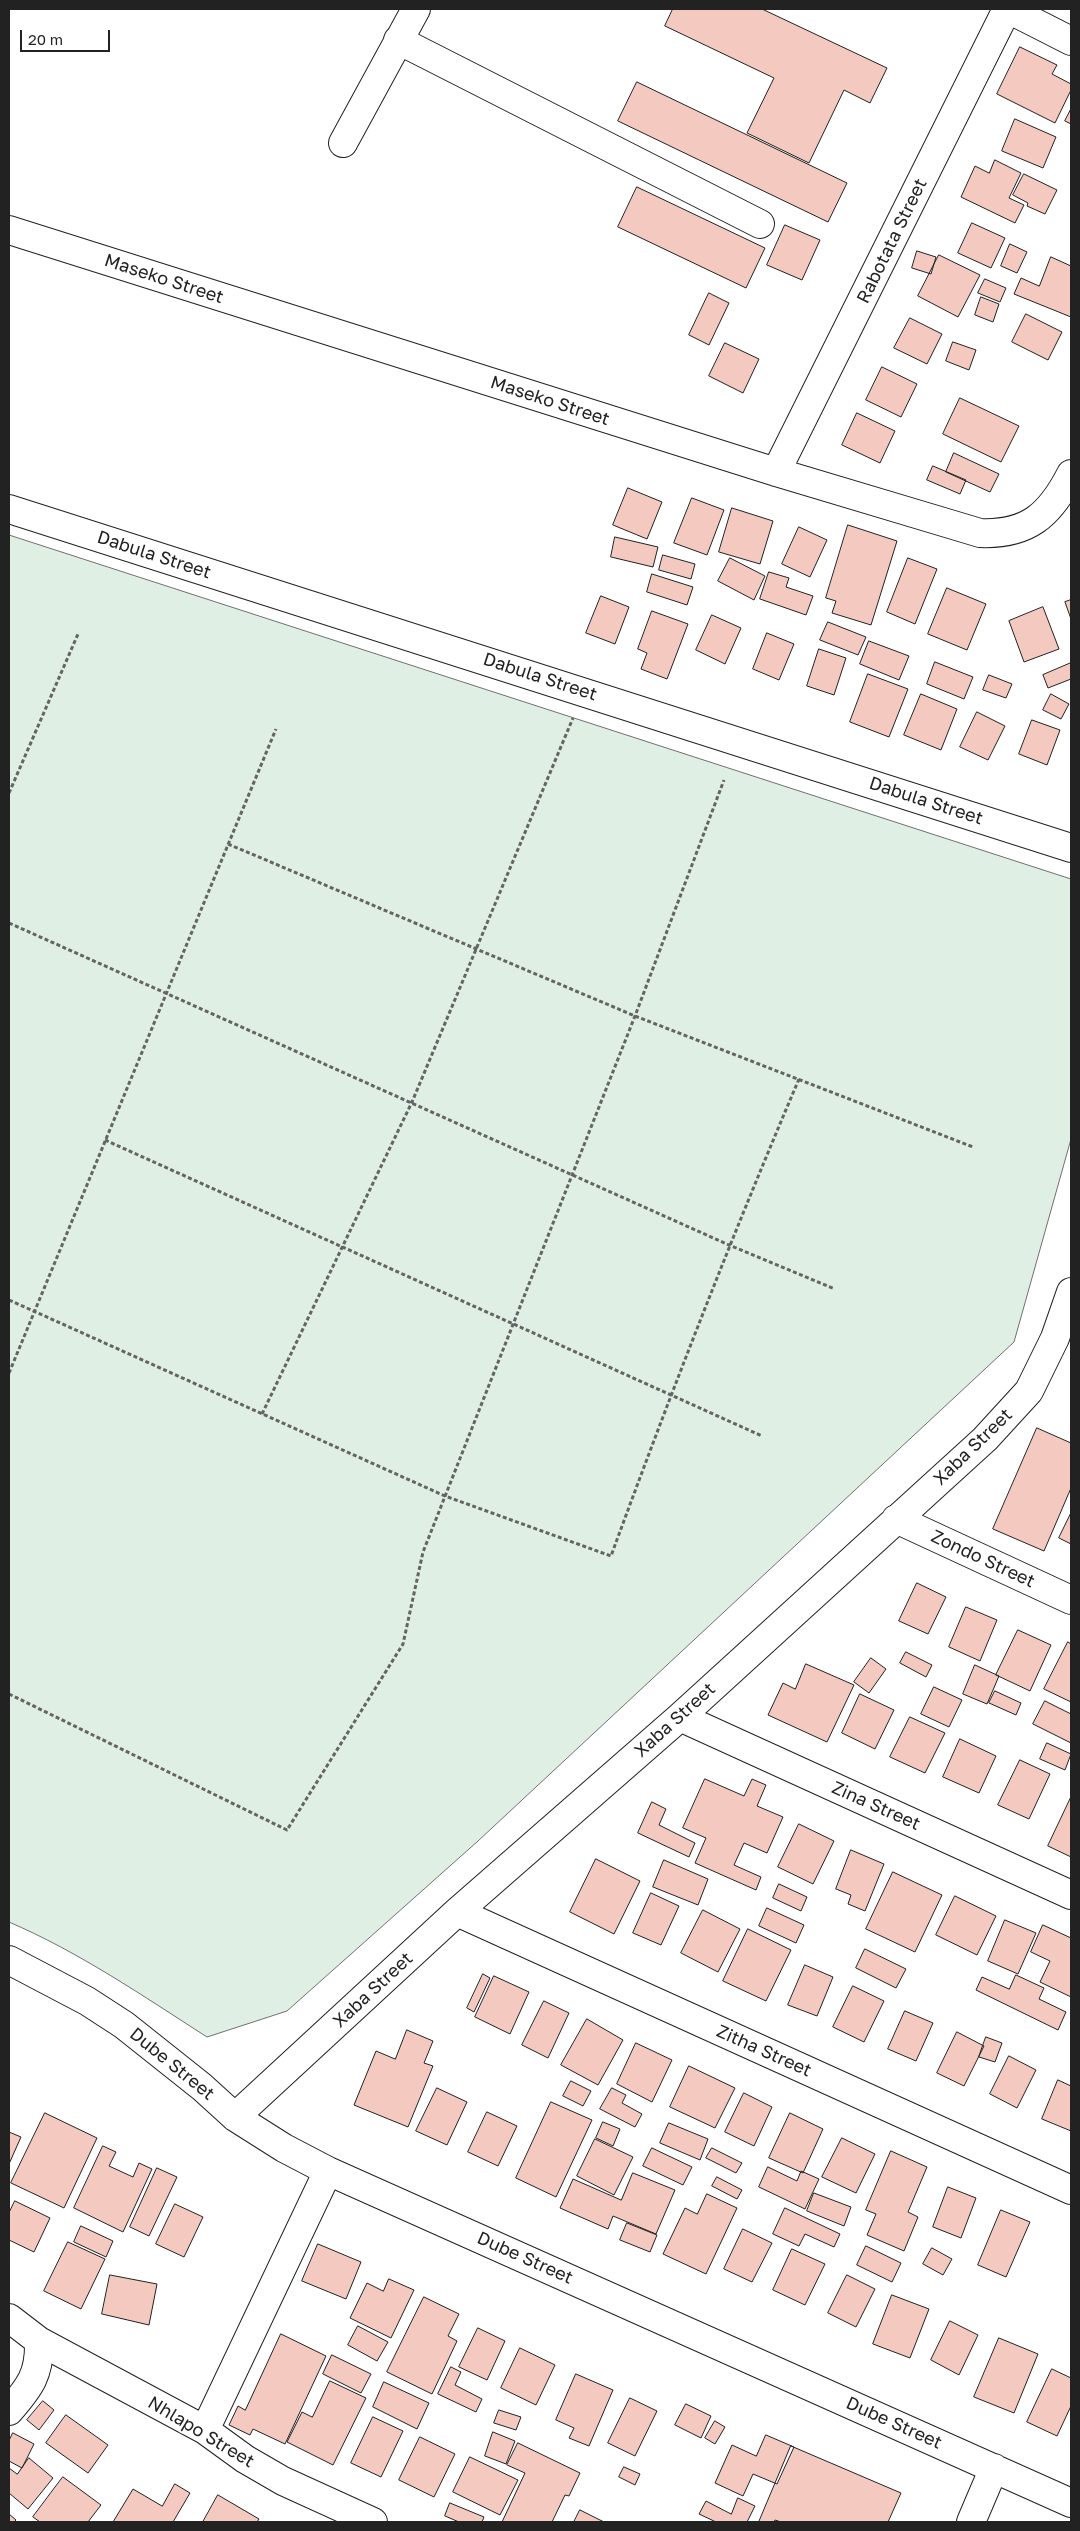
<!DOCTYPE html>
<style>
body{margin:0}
#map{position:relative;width:1080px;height:2531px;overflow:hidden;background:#fff;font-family:"Golos Text",sans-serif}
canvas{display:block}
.frame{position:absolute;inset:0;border:10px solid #222;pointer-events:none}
.scale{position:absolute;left:20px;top:30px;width:90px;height:22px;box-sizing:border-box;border:2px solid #222;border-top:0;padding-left:6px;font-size:15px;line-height:18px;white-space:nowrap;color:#222;-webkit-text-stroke:4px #fff;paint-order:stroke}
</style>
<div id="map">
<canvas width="1080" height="2531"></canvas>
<div class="frame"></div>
<div class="scale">20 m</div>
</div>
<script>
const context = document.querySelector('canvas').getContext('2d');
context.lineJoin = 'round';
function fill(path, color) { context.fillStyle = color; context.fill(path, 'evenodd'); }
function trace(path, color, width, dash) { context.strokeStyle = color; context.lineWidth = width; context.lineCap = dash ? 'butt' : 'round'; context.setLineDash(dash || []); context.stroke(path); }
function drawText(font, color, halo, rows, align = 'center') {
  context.font = font + ' "Golos Text",sans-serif'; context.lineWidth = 4; context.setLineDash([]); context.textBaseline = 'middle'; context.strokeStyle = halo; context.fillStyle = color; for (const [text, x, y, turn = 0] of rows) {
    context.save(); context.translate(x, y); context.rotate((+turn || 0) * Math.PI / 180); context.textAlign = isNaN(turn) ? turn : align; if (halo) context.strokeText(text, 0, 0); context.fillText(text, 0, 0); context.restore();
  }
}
const green = new Path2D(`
 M 9,535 L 1071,879 L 1071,1139 L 1014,1342 L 478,1841 L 287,2011 L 207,2037 C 143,1996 79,1952 9,1922 Z`);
fill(green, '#e0efe3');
trace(green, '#6f6f6f', 1);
const building = new Path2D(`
 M 673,9 L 762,9 L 887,68 L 870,103 L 844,90 L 809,163 L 747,133 L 774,78 L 665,26 Z
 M 1020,47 L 1057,65 L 1052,74 L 1071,84 L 1071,90 L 1055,123 L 997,94 Z
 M 637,82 L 847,183 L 828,222 L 618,121 Z
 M 1071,109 L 1071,124 L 1065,121 Z
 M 1015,119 L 1056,137 L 1043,168 L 1002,151 Z
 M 995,160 L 1021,173 L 1009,198 L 1024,205 L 1015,223 L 961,197 L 975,166 L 989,173 Z
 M 1024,174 L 1057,190 L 1045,214 L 1027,206 L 1028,203 L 1013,195 Z
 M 637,187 L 765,248 L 746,288 L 618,227 Z
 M 972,223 L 1005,238 L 991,268 L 958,253 Z
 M 785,225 L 820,240 L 802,280 L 767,265 Z
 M 1010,244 L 1027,252 L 1017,273 L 1001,266 Z
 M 917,251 L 936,257 L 931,274 L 912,268 Z
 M 939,255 L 980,275 L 958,317 L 918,296 Z
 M 1051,257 L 1071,266 L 1071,317 L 1014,294 L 1021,278 L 1039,286 Z
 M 985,279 L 1006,288 L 1000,302 L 978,293 Z
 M 709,293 L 729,303 L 709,345 L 689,335 Z
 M 981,297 L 999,304 L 993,322 L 975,315 Z
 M 1026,314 L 1062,332 L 1048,360 L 1012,342 Z
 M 910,318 L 942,334 L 927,364 L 894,348 Z
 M 953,342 L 976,350 L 969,370 L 946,361 Z
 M 725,343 L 759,359 L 743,393 L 709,376 Z
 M 882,367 L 917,384 L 901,417 L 866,400 Z
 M 960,398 L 1019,426 L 1001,462 L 943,434 Z
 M 857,413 L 895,431 L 880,463 L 842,445 Z
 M 954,453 L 999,474 L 990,492 L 946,472 Z
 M 933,466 L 966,480 L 960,494 L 927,480 Z
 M 628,488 L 662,502 L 647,539 L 613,525 Z
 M 692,498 L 724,510 L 707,555 L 674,543 Z
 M 732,508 L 773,521 L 760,564 L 719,552 Z
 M 848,525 L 897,541 L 871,625 L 832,613 L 836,601 L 826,598 Z
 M 799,527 L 827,540 L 810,577 L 782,564 Z
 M 615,537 L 658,547 L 653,567 L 611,557 Z
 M 663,555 L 695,564 L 691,579 L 659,570 Z
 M 730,558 L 765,576 L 754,600 L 718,581 Z
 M 908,558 L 937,569 L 915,624 L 887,612 Z
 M 769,572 L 789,578 L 786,587 L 813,596 L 806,615 L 760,599 Z
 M 652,574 L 693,587 L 687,605 L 647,592 Z
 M 947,588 L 986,604 L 967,650 L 928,634 Z
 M 601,596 L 629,607 L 615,644 L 586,633 Z
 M 1071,600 L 1071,619 L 1065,602 Z
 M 1043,607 L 1059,649 L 1024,662 L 1009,621 Z
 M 652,611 L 688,624 L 667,679 L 641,669 L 647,653 L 638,649 Z
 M 712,615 L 741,628 L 725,664 L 696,650 Z
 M 828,622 L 866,637 L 858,655 L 820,640 Z
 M 767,633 L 794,644 L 779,680 L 753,669 Z
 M 869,641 L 909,656 L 899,680 L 860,664 Z
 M 819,649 L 846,658 L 834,695 L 807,686 Z
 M 935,662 L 973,677 L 964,699 L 927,684 Z
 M 1071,663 L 1071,679 L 1048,688 L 1043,675 Z
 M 868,674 L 908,689 L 889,737 L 850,722 Z
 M 989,675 L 1012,684 L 1006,698 L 983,690 Z
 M 921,694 L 957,709 L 941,750 L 904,735 Z
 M 1051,694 L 1069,704 L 1061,719 L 1043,710 Z
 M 977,712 L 1005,726 L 988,760 L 960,747 Z
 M 1032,720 L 1060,730 L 1047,765 L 1019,754 Z
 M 1037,1428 L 1071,1443 L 1071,1488 L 1044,1551 L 993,1529 Z
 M 1071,1513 L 1071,1544 L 1059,1538 Z
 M 917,1583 L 946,1597 L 928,1634 L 899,1621 Z
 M 966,1607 L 997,1620 L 980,1661 L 949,1647 Z
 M 1018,1630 L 1051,1645 L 1030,1691 L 996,1675 Z
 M 1068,1642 L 1071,1644 L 1071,1702 L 1044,1689 Z
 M 906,1652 L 932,1665 L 926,1677 L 900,1663 Z
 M 871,1658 L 886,1669 L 869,1693 L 854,1682 Z
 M 806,1664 L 854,1685 L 827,1742 L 768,1715 L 783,1683 L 795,1689 Z
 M 975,1665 L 999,1676 L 987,1704 L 963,1694 Z
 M 934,1687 L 962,1700 L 949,1727 L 921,1714 Z
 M 995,1691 L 1021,1703 L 1016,1715 L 989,1703 Z
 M 860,1694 L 894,1710 L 875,1749 L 842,1733 Z
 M 1045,1701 L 1071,1714 L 1071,1743 L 1033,1724 Z
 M 910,1717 L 945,1733 L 925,1773 L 890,1757 Z
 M 960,1739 L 996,1756 L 979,1793 L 943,1777 Z
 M 1047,1743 L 1071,1754 L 1065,1770 L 1040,1759 Z
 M 1020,1760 L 1050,1774 L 1029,1819 L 998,1805 Z
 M 705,1779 L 744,1796 L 752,1779 L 766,1785 L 757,1806 L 783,1817 L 767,1853 L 744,1843 L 734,1865 L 761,1877 L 756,1890 L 695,1863 L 706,1838 L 683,1828 Z
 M 1071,1797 L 1071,1857 L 1048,1846 Z
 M 652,1802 L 666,1809 L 659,1825 L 695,1843 L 689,1857 L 638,1833 Z
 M 799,1824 L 834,1841 L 813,1884 L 778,1867 Z
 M 851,1850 L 884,1864 L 865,1911 L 848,1904 L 851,1895 L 836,1889 Z
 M 596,1859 L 640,1881 L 614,1934 L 570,1912 Z
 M 664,1860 L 708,1879 L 698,1905 L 653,1887 Z
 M 893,1872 L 942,1895 L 915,1952 L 866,1929 Z
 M 779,1884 L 807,1897 L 801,1911 L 773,1898 Z
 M 651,1893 L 679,1906 L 661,1945 L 633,1933 Z
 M 955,1896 L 996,1916 L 977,1955 L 936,1935 Z
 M 767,1908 L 804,1925 L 796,1943 L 759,1926 Z
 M 703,1910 L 740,1929 L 718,1972 L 681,1953 Z
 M 1005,1920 L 1036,1933 L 1018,1974 L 988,1961 Z
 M 1043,1925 L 1071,1938 L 1071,1997 L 1040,1982 L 1050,1961 L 1031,1952 Z
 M 748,1929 L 791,1950 L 766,2001 L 723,1981 Z
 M 865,1949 L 906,1969 L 896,1988 L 856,1968 Z
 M 805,1965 L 833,1977 L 817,2016 L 788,2005 Z
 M 483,1974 L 490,1978 L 474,2012 L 467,2008 Z
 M 1016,1975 L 1044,1988 L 1039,1999 L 1066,2012 L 1058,2030 L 976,1990 L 982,1977 L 1009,1989 Z
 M 494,1976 L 529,1992 L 510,2034 L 475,2017 Z
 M 853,1986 L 884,2001 L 864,2042 L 833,2027 Z
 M 544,2001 L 569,2013 L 548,2058 L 522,2045 Z
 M 905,2011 L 933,2023 L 916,2061 L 888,2049 Z
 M 587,2019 L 623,2040 L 598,2085 L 561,2065 Z
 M 407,2030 L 433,2041 L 424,2063 L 433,2066 L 408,2127 L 354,2105 L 376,2051 L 395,2059 Z
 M 957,2032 L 984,2046 L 964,2086 L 937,2073 Z
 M 986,2037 L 1002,2043 L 995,2062 L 979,2057 Z
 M 636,2043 L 672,2060 L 652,2102 L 617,2084 Z
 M 1009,2056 L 1036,2070 L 1017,2108 L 990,2094 Z
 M 689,2066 L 735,2088 L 715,2128 L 670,2107 Z
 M 1058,2080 L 1071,2086 L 1071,2131 L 1042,2119 Z
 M 571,2081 L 591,2091 L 583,2106 L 563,2096 Z
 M 437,2088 L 467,2102 L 447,2145 L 416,2131 Z
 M 612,2088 L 626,2095 L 622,2103 L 642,2114 L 635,2127 L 600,2109 Z
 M 744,2093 L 772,2107 L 754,2146 L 725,2132 Z
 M 551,2102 L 592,2120 L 556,2197 L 516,2178 Z
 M 487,2112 L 517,2126 L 498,2166 L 468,2152 Z
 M 45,2113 L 97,2138 L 64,2208 L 11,2183 Z
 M 790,2113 L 823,2129 L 803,2173 L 769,2158 Z
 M 603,2122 L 620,2129 L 613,2146 L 596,2138 Z
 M 669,2123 L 708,2139 L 700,2160 L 660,2143 Z
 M 9,2132 L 21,2137 L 9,2164 Z
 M 842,2138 L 875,2154 L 856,2193 L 822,2177 Z
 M 595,2139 L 633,2157 L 614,2195 L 577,2176 Z
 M 103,2146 L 116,2152 L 109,2166 L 133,2177 L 139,2163 L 152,2169 L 123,2232 L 74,2208 Z
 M 652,2148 L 692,2167 L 683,2185 L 643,2166 Z
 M 712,2148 L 742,2163 L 736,2173 L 706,2158 Z
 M 891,2151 L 927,2167 L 908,2212 L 918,2217 L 904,2251 L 867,2235 L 876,2214 L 866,2210 Z
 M 768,2167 L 797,2181 L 801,2171 L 819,2179 L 805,2209 L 759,2187 Z
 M 157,2168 L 177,2177 L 149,2236 L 130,2227 Z
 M 633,2173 L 675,2190 L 656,2234 L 613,2216 L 608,2229 L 560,2208 L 573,2179 L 621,2200 Z
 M 717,2177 L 742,2190 L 737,2199 L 712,2186 Z
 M 948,2187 L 976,2198 L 961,2238 L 933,2227 Z
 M 814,2193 L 851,2207 L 844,2226 L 807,2211 Z
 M 707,2194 L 737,2208 L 706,2274 L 663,2254 L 685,2208 L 697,2214 Z
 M 15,2201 L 50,2218 L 34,2252 L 9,2240 L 9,2213 Z
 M 175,2204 L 203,2217 L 184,2257 L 156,2244 Z
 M 785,2208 L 840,2234 L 834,2247 L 805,2234 L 799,2246 L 773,2234 Z
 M 1001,2210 L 1030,2222 L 1006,2277 L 978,2265 Z
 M 627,2223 L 657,2235 L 650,2252 L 620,2240 Z
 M 81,2226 L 113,2241 L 106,2257 L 74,2242 Z
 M 743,2229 L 772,2243 L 752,2282 L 724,2269 Z
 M 68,2242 L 105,2259 L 81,2309 L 44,2291 Z
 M 318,2244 L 361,2262 L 346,2299 L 302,2281 Z
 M 866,2246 L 901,2263 L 892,2282 L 857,2265 Z
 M 932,2248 L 952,2259 L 943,2275 L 923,2264 Z
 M 792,2249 L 825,2264 L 805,2305 L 773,2290 Z
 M 110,2275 L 157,2284 L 149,2325 L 102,2314 Z
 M 847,2275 L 875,2289 L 856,2327 L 828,2313 Z
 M 389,2279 L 414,2290 L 391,2338 L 350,2318 L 367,2283 L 383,2291 Z
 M 892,2295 L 929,2309 L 910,2358 L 873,2344 Z
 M 424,2297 L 459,2314 L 448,2336 L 457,2341 L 432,2394 L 387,2372 Z
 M 950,2321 L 978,2335 L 959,2375 L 931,2360 Z
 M 358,2326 L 388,2342 L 377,2361 L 348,2345 Z
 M 478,2328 L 505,2341 L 487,2380 L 459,2367 Z
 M 281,2334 L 326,2356 L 285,2444 L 253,2429 L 250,2435 L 229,2425 L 238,2406 L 245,2410 Z
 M 999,2338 L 1038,2354 L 1014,2413 L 974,2397 Z
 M 520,2348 L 555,2365 L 536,2405 L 501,2388 Z
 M 332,2355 L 371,2374 L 361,2393 L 323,2374 Z
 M 451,2367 L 461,2372 L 455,2385 L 482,2399 L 476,2412 L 438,2394 Z
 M 1052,2369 L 1071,2378 L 1071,2406 L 1057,2436 L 1027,2422 Z
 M 576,2374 L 613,2390 L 589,2446 L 569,2438 L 574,2428 L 556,2420 Z
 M 330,2381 L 366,2398 L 333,2465 L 287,2442 L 302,2412 L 312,2417 Z
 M 384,2382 L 429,2403 L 417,2429 L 373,2407 Z
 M 630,2398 L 657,2411 L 635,2456 L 608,2443 Z
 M 43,2401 L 54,2410 L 39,2430 L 27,2420 Z
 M 686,2404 L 711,2416 L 701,2438 L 675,2425 Z
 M 499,2410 L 521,2417 L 516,2430 L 494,2423 Z
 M 66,2415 L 108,2445 L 88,2473 L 46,2443 Z
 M 373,2417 L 403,2431 L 381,2477 L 351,2463 Z
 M 715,2421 L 725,2427 L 715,2444 L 705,2438 Z
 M 493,2432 L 515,2441 L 506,2464 L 485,2456 Z
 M 13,2433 L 34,2444 L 22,2468 L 9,2461 L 9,2441 Z
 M 766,2435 L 794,2447 L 777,2484 L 753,2474 L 743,2496 L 715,2483 L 732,2445 L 756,2456 Z
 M 420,2437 L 455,2454 L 434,2497 L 399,2480 Z
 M 518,2443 L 580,2473 L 569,2496 L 565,2495 L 552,2522 L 502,2522 L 525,2473 L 507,2465 Z
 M 791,2446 L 901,2493 L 888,2522 L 781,2522 L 775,2520 L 774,2522 L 759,2522 Z
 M 470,2457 L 518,2480 L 500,2515 L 453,2492 Z
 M 29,2458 L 53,2478 L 28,2509 L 9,2493 L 9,2468 L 17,2474 Z
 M 624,2467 L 640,2474 L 635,2485 L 619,2477 Z
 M 63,2477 L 101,2505 L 88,2522 L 40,2522 L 33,2517 Z
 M 175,2484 L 190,2493 L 173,2522 L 113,2522 L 133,2489 L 162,2506 Z
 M 218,2495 L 259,2519 L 257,2522 L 203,2522 Z
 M 738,2498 L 755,2506 L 747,2522 L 716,2522 L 699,2514 L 706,2501 L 731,2514 Z
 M 450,2503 L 484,2517 L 482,2522 L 459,2522 L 445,2516 Z
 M 580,2510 L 604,2522 L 574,2522 Z
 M 9,2514 L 16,2520 L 14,2522 L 9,2522 Z`);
fill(building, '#f3c9c0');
trace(building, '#222', 1);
const minor = new Path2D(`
 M 1008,9 L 1071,41
 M 398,40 L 760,224
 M 343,143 L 416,9
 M 9,230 L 776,472 L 980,533 C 1028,535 1050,515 1071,474
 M 776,472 L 1007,9
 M 9,509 L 1071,848
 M 896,1519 L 1071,1600
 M 680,1717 L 1071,1895
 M 457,1912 L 1071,2190
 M 9,1960 L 87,2001 L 124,2025 L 202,2087 L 235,2117 L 284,2148 L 328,2171 L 1071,2503
 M 235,2117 L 457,1912 L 680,1717 L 985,1439 L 1029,1391 L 1055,1338 L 1071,1292
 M 9,2318 L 39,2341 L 205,2430 L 245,2459 L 283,2481 L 373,2522
 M 9,2411 C 30,2387 40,2374 39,2341
 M 205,2430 L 328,2171
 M 971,2522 L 994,2468`);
trace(minor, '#222', 30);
trace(new Path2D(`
 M 9,793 L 78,634
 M 228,844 L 635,1016 L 973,1147
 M 9,923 L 729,1245 L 835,1289
 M 105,1140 L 762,1436
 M 9,1300 L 445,1496 L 611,1556 C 670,1395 732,1236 799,1079
 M 9,1373 L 276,729
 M 262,1414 L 412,1102 L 573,718
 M 9,1694 L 287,1830 L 403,1644 L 423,1552 L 635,1016 L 724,780`), '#646464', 3, [4, 2.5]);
trace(minor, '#fff', 28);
drawText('18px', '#222', '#fff', [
 ["Rabotata Street",892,241,-64],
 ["Maseko Street",164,279,18],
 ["Maseko Street",550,401,18],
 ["Dabula Street",154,555,18],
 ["Dabula Street",540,677,18],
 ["Dabula Street",926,801,18],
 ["Xaba Street",973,1447,-44],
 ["Zondo Street",983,1559,25],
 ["Xaba Street",675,1720,-42],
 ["Zina Street",876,1806,24],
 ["Xaba Street",373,1990,-43],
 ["Zitha Street",764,2051,24],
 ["Dube Street",172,2064,39],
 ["Dube Street",525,2258,24],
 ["Dube Street",894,2423,24],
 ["Nhlapo Street",201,2432,31]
]);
</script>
